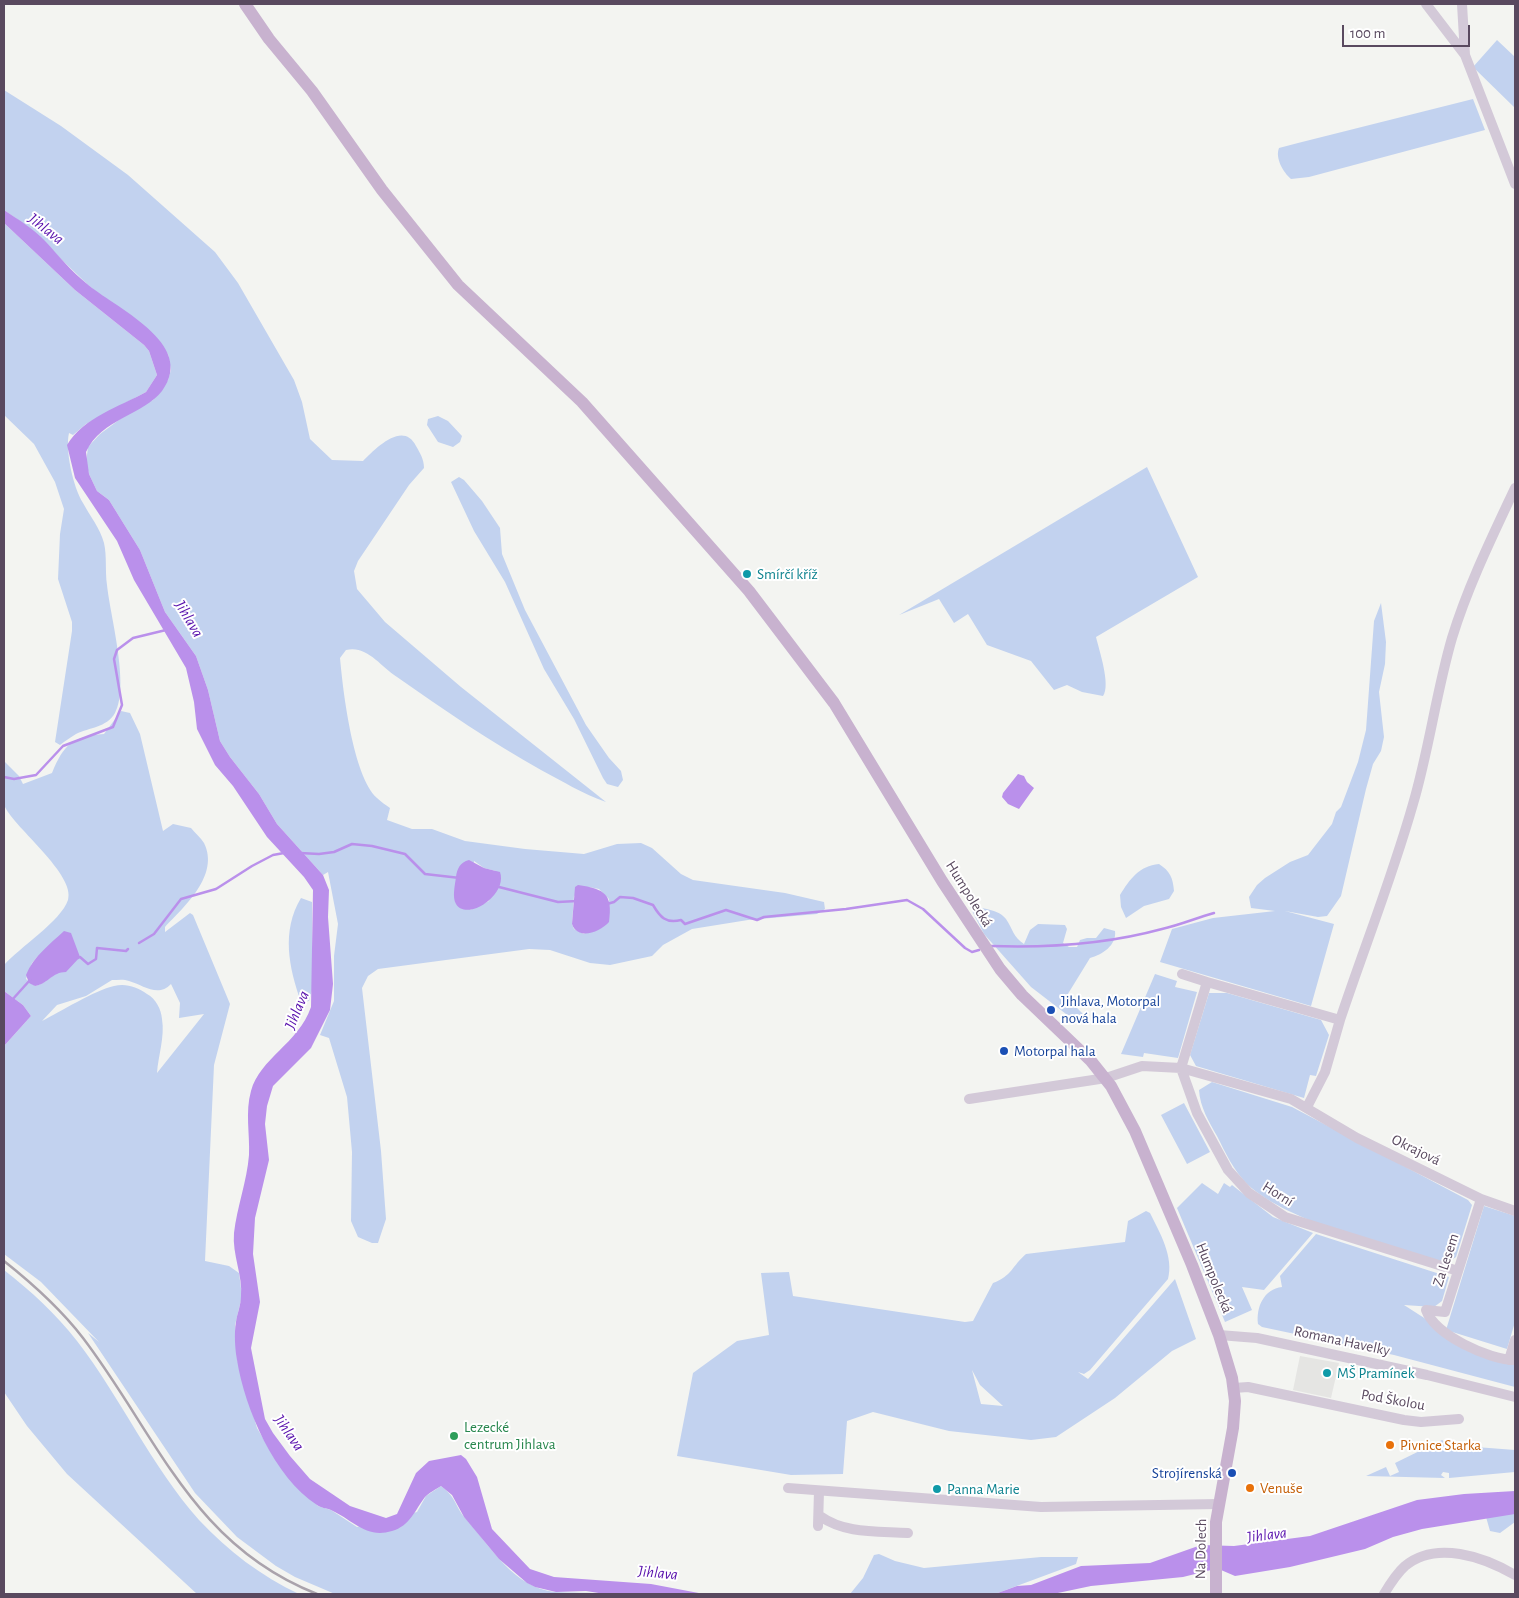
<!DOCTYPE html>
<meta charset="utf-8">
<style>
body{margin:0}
#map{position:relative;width:1519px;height:1598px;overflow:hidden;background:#f3f4f1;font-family:"Alegreya Sans",sans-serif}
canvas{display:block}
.frame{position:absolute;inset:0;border:5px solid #59495f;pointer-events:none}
.scale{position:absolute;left:1342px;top:25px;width:128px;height:22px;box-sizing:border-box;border:2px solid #59495f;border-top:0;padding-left:6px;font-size:15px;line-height:18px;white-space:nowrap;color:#59495f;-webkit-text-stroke:4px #fff;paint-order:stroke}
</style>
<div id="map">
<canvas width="1519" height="1598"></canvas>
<div class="frame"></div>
<div class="scale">100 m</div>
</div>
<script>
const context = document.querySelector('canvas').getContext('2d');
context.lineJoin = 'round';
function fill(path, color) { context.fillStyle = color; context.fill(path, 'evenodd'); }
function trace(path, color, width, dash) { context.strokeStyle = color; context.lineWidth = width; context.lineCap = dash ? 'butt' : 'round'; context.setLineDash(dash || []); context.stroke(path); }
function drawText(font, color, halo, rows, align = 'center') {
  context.font = font + ' "Alegreya Sans",sans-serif'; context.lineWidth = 4; context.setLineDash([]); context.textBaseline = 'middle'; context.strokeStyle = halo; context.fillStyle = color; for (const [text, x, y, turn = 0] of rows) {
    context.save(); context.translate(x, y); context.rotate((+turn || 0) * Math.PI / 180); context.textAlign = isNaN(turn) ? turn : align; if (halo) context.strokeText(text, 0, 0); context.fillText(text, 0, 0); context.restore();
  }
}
fill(new Path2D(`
 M 1300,1356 L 1339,1363 L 1331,1398 L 1293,1390 Z`), '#e5e5e3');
fill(new Path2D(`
 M 1497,40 L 1515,57 L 1515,108 L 1473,67 Z
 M 4,90 L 61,126 L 128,175 L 215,252 L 238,283 L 294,380 L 302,402 L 310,439 L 332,460 L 363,461 C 375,449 403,420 416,446 C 420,453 424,459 424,468 L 409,485 L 358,561 L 354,571 L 357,589 L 385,622 L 461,687 L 606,802 C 583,794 562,781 541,770 C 491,742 444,710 397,677 C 380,666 367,645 346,650 L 340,658 C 343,691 353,776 377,798 C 381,802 386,805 390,808 L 387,820 L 412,829 L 432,829 L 465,841 L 525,849 L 584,854 L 617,844 L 641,843 L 652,848 L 681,874 L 693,880 L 785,893 L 824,902 L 825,909 L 817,914 L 748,920 L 692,929 L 663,945 L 652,956 L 610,965 L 590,963 L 550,950 L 529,949 L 378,969 L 368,976 L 362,988 L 381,1151 L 386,1219 L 378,1243 L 372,1243 L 358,1237 L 351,1221 L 352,1152 L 347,1097 L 329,1038 L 320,1035 L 334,1001 L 334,956 L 338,924 L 328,872 L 323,875 L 277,824 L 259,794 L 230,757 L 220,741 L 208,690 L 196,656 L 165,612 L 140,550 L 109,500 L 97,491 L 89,474 L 86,463 L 88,447 L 100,434 L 127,414 L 153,400 L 168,380 L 171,370 L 168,354 C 140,330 111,307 84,281 C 56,255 36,231 4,210 ZM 474,861 L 484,868 L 496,871 L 489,901 L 470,910 ZM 589,887 L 599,889 L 609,899 L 609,904 L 584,934 L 574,929 L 572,924 L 574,896 Z
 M 1473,99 L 1485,130 L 1309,177 L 1291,179 C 1283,172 1275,158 1279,148 L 1298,143 Z
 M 4,223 L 75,290 L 144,345 L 149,351 L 157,375 L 146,392 L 86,424 L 73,435 L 69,433 C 65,450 73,487 83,503 C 90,516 100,528 104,543 C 107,556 105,571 107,585 C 110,615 130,686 115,713 C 106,728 90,727 76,734 C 71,737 65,741 60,745 L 55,742 L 72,631 L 72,622 L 58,579 L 60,534 L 64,509 L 55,482 L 34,444 L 4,415 Z
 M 438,416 L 448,421 L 462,436 L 460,442 L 453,447 L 438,442 L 427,425 L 428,419 Z
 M 1147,467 L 1198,577 L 1096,637 C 1099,650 1111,685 1103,696 L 1082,692 L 1067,685 L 1054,690 L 1031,661 L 987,645 L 968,614 L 954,623 L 939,599 L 899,615 Z
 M 459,477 L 464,480 L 482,501 L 500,528 L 502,554 L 525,610 L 586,725 L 609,758 L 621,771 L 623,780 L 618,787 L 607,784 L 603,778 L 574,719 L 544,669 L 505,582 L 474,531 L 451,482 Z
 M 1381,603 L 1386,642 L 1385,664 L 1379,692 L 1384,737 L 1381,751 L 1373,764 L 1366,789 L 1341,896 L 1327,916 L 1318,917 L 1285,911 L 1334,924 L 1311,1006 L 1160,962 L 1172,929 L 1213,918 L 1275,911 L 1251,908 L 1249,897 L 1257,885 L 1265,878 L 1290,862 L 1308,855 L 1332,824 L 1336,812 L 1341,807 L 1358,762 L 1366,730 L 1374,621 Z
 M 121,711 L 130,713 L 140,734 L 163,831 L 173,824 L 191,828 C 195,833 201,838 204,843 C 220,875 184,907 165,927 L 165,932 L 190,913 L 193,915 L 230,1004 L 214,1065 L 205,1261 L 229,1266 L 239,1273 L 242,1296 L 235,1325 L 237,1359 L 257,1428 L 273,1455 L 318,1506 L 331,1510 L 357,1527 L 417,1512 L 426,1496 L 441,1486 C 457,1498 455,1507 466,1519 C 491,1547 514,1588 555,1592 C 572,1593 588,1592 605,1594 L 335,1594 L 295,1577 L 276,1566 L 237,1537 L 195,1493 L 88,1333 L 99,1342 L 41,1282 L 4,1254 L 4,1046 L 31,1016 L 23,1005 L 4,991 L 4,965 C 19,948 61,921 68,900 C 76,875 15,828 5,807 C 1,799 4,772 4,761 L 19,776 L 23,784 L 52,773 C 64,744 72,737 104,734 ZM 38,956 L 59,972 C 50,976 45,984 35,986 L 26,979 L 32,963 ZM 112,980 C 118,980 124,979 129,981 C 143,985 158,998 171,984 L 180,1003 L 179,1018 L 204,1014 L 157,1073 C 158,1056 165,1037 162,1019 C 161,1009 156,999 147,994 C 137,987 126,983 114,986 C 95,990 60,1012 42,1021 L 57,1005 L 86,996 Z
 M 1159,864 C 1170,871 1173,878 1174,891 L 1169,899 L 1144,906 L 1126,918 L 1121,907 L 1120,895 C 1130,879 1139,866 1159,864 Z
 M 301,898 L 312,902 L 312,990 L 309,1001 L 301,1002 C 289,968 281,931 301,898 Z
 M 970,907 C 980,907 1000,910 1006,919 C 1013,929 1013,937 1024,944 L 1030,930 L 1038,924 L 1065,925 L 1067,929 L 1063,943 L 1069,947 L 1077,947 L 1080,940 L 1087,938 L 1096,938 L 1104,928 L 1115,931 C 1117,945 1102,955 1090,958 L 1066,997 L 1085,1016 L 1087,1023 L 1079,1024 L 1031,987 L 984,934 Z
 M 1155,974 L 1177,981 L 1175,987 L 1197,992 L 1178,1058 L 1144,1053 L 1143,1057 L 1121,1054 Z
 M 1209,993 L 1227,993 L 1321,1020 L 1329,1035 L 1316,1076 L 1310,1075 L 1304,1098 L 1196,1066 L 1190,1055 Z
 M 1212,1082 L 1292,1107 L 1468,1200 L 1472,1205 L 1456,1257 L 1447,1263 C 1389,1245 1290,1224 1247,1184 C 1234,1171 1225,1152 1217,1136 C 1209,1122 1200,1107 1199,1090 Z
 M 1184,1103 L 1210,1152 L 1187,1164 L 1161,1115 Z
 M 1202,1183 L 1218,1194 L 1224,1183 L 1230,1187 L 1232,1185 L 1273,1217 L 1313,1233 L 1264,1290 L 1242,1287 L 1252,1310 L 1225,1322 L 1177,1208 Z
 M 1484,1206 L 1515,1216 L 1515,1322 L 1507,1349 L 1446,1330 Z
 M 1146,1211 L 1150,1213 C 1160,1233 1174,1257 1168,1279 L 1090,1370 L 1084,1374 L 1078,1372 L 1088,1379 L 1175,1279 L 1196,1339 L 1172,1351 L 1115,1398 L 1056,1437 L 1031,1440 L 949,1431 L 873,1412 L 847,1421 L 843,1474 L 791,1475 L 677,1456 L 693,1373 L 737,1341 L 769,1335 L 761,1273 L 789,1272 L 793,1296 L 965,1322 L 973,1321 L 993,1283 C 1012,1276 1012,1266 1026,1254 L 1125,1242 L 1128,1221 ZM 972,1370 L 980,1385 L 1003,1406 L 981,1404 Z
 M 1316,1234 L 1449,1277 L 1442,1301 L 1434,1307 L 1404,1305 L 1460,1341 L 1515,1363 L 1515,1387 L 1394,1355 L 1262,1327 L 1258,1324 C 1256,1307 1264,1289 1282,1287 L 1280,1276 Z
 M 4,1270 C 31,1291 56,1314 77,1341 C 121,1398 151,1466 199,1520 C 228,1551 261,1576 299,1594 L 197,1594 L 67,1474 L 27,1426 L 4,1392 Z
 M 1442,1440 L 1450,1445 L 1515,1450 L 1515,1472 L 1449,1478 L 1449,1473 L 1443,1472 L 1441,1475 L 1445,1478 L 1366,1476 L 1386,1467 L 1390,1476 L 1399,1472 L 1395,1463 Z
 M 1507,1513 L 1515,1514 L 1515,1522 L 1500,1533 L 1490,1531 L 1486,1517 Z
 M 879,1554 L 895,1561 L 924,1568 L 1041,1557 L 1078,1557 L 1076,1564 L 995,1594 L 850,1594 L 863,1578 L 874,1555 Z`), '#c2d2ef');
fill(new Path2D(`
 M 4,210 C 19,220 34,229 46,242 C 59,256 71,271 86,283 C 113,307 198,343 162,391 C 145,414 101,419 86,452 L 89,474 L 97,491 L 109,500 L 140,550 L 165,612 L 196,656 L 208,690 L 220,741 L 230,757 L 259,794 L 277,824 L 323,875 L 329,890 L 328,917 L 333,984 L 330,1010 L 311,1048 L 273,1086 L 267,1106 L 265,1124 L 269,1160 L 255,1218 L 253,1254 L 260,1302 L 251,1348 L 265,1419 L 273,1433 L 290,1456 L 310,1479 L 350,1506 L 386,1518 L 397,1514 L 416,1473 L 429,1461 L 461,1455 L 466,1459 L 477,1477 L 492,1529 L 530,1569 L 554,1577 L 651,1584 L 704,1594 L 605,1594 L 586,1591 L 556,1592 L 535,1587 L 527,1583 L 499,1559 L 464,1517 L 452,1495 L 441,1486 C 436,1489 429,1493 425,1497 C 415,1510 410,1526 392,1531 C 366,1539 353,1520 331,1510 C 326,1508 321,1508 317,1505 C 274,1477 245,1409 237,1360 C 235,1349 234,1333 236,1322 C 237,1314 241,1305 241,1296 C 243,1276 232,1254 234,1233 C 237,1207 247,1181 249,1155 C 250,1134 245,1112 251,1091 C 260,1058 298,1044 311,1007 L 313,890 L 304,877 L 267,837 L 233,786 L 215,765 L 197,729 L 194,702 L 186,668 L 134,580 L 117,541 L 75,478 L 67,445 C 84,417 119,407 146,392 L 157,375 L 149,351 L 144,345 L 75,290 L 4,223 Z
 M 1018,774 L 1024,776 L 1027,782 L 1034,788 L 1019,809 L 1008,804 L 1002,797 L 1003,793 Z
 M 469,860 L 484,868 L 500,872 C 508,895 467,922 456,904 C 452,897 455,885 456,877 C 457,869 460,862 469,860 Z
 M 578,885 C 605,889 613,894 609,922 C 600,932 578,941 572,924 L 575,887 Z
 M 64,931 L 71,933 L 80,957 L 66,972 C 52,972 48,984 35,986 L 29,983 L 26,975 C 33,957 50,944 64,931 Z
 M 4,991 L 23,1005 L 31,1016 L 4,1046 Z
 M 1515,1491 L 1515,1514 L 1422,1529 L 1393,1537 L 1365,1549 L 1290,1567 L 1235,1576 L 1221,1570 L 1211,1570 L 1183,1577 L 1091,1586 L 1053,1594 L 995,1594 L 1017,1586 L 1031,1585 L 1081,1566 L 1150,1563 L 1201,1545 L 1234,1546 L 1310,1536 L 1417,1500 L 1464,1494 Z`), '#ba90eb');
trace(new Path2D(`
 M 4,777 L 14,779 L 36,775 L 63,746 L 113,727 L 122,705 L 114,659 L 117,650 L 133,638 L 166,630
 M 300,853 L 319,854 L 334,852 L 352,844 L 372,846 L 405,854 L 425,874 L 460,878
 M 499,887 L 558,902 L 577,901
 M 607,904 L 614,902 L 620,897 L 633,898 L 653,905 C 660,917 666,924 681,920 L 685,924 L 726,910 L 757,920 L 764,917 L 846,909 L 907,900 L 923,909 L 965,948 L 972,952 L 979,950
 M 139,943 L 154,934 L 181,899 L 216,889 L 252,866 L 273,855 L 284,853
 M 991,946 C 1048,948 1107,944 1162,929 C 1180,925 1196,918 1214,913
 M 78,958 L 80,957 L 88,964 L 96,959 L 97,948 L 126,951 L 128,949
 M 12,1000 L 30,980`), '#ba90eb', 2.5);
trace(new Path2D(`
 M 1426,4 L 1465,55
 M 1462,4 L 1465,55 L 1515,184
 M 1182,974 L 1207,982
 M 1340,1020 C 1364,948 1392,878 1413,804 C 1429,750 1436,693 1452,638 C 1468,586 1492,537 1515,488
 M 969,1099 L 1106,1078 L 1142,1066 L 1181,1068 L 1291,1099 L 1357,1138 L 1481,1199 L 1515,1211
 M 1307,1107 L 1325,1072 L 1340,1020 L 1207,982 L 1181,1068 L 1197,1113 L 1228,1170 L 1249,1193 L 1285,1217 L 1458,1271
 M 1481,1199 L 1445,1312 L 1426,1310 C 1435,1335 1489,1360 1515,1360
 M 1219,1335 L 1257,1338 L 1427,1375 L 1515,1397
 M 1509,1360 L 1515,1340
 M 1234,1388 L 1248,1387 L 1404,1420 L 1421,1422 L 1459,1419
 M 788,1488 L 1041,1507 L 1218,1504
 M 820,1516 C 845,1534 877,1531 908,1533
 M 818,1526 L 819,1491
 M 1384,1594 C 1390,1584 1396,1574 1405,1566 C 1436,1540 1484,1557 1515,1575`), '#d3c9d8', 10);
trace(new Path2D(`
 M 245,4 L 269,39 L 312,91 L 382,190 L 458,285 L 582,402 L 749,591 L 834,703 L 942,881 L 1000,969 L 1022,995 L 1091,1061 L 1111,1086 L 1135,1131 L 1192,1265 L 1219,1335 L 1232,1378 L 1235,1401 L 1233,1428 L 1216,1522 L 1216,1594`), '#c8b2cf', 12);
trace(new Path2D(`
 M 4,1261 C 33,1284 60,1308 83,1338 C 157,1435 192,1545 317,1594`), '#aaa3ac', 2.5);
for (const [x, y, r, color] of [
 [747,574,5,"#0f9aa8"],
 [1051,1010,5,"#1a4fb4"],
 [1004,1051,5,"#1a4fb4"],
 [1327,1373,5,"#0f9aa8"],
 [454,1436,5,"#2e9e5b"],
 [1390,1445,5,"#e8710a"],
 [1232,1473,5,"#1a4fb4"],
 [1250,1488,5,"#e8710a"],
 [937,1489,5,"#0f9aa8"]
]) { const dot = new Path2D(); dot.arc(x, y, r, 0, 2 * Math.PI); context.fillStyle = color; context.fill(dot); trace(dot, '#fff', 2); }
drawText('15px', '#0d838f', '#fff', [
 ["Smírčí kříž",757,574],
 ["MŠ Pramínek",1337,1373],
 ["Panna Marie",947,1489]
], 'left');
drawText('15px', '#59495f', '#fff', [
 ["Humpolecká",969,894,58],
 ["Okrajová",1416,1150,26],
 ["Horní",1278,1194,32],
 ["Za Lesem",1446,1260,-72],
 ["Humpolecká",1214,1278,68],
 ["Romana Havelky",1342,1341,12],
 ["Pod Školou",1393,1400,10],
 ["Na Dolech",1201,1549,-89]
]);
drawText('15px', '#164399', '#fff', [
 ["Jihlava, Motorpal",1061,1001],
 ["nová hala",1061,1018],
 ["Motorpal hala",1014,1051],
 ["Strojírenská",1222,1473,"right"]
], 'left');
drawText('15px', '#27864d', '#fff', [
 ["Lezecké",464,1427],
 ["centrum Jihlava",464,1444]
], 'left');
drawText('15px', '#c56008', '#fff', [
 ["Pivnice Starka",1400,1445],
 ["Venuše",1260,1488]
], 'left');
drawText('italic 16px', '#570fac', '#fff', [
 ["Jihlava",46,229,38],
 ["Jihlava",189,619,59],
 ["Jihlava",297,1010,-67],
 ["Jihlava",289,1433,55],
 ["Jihlava",1267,1535,-7],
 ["Jihlava",658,1573,6]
]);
</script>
